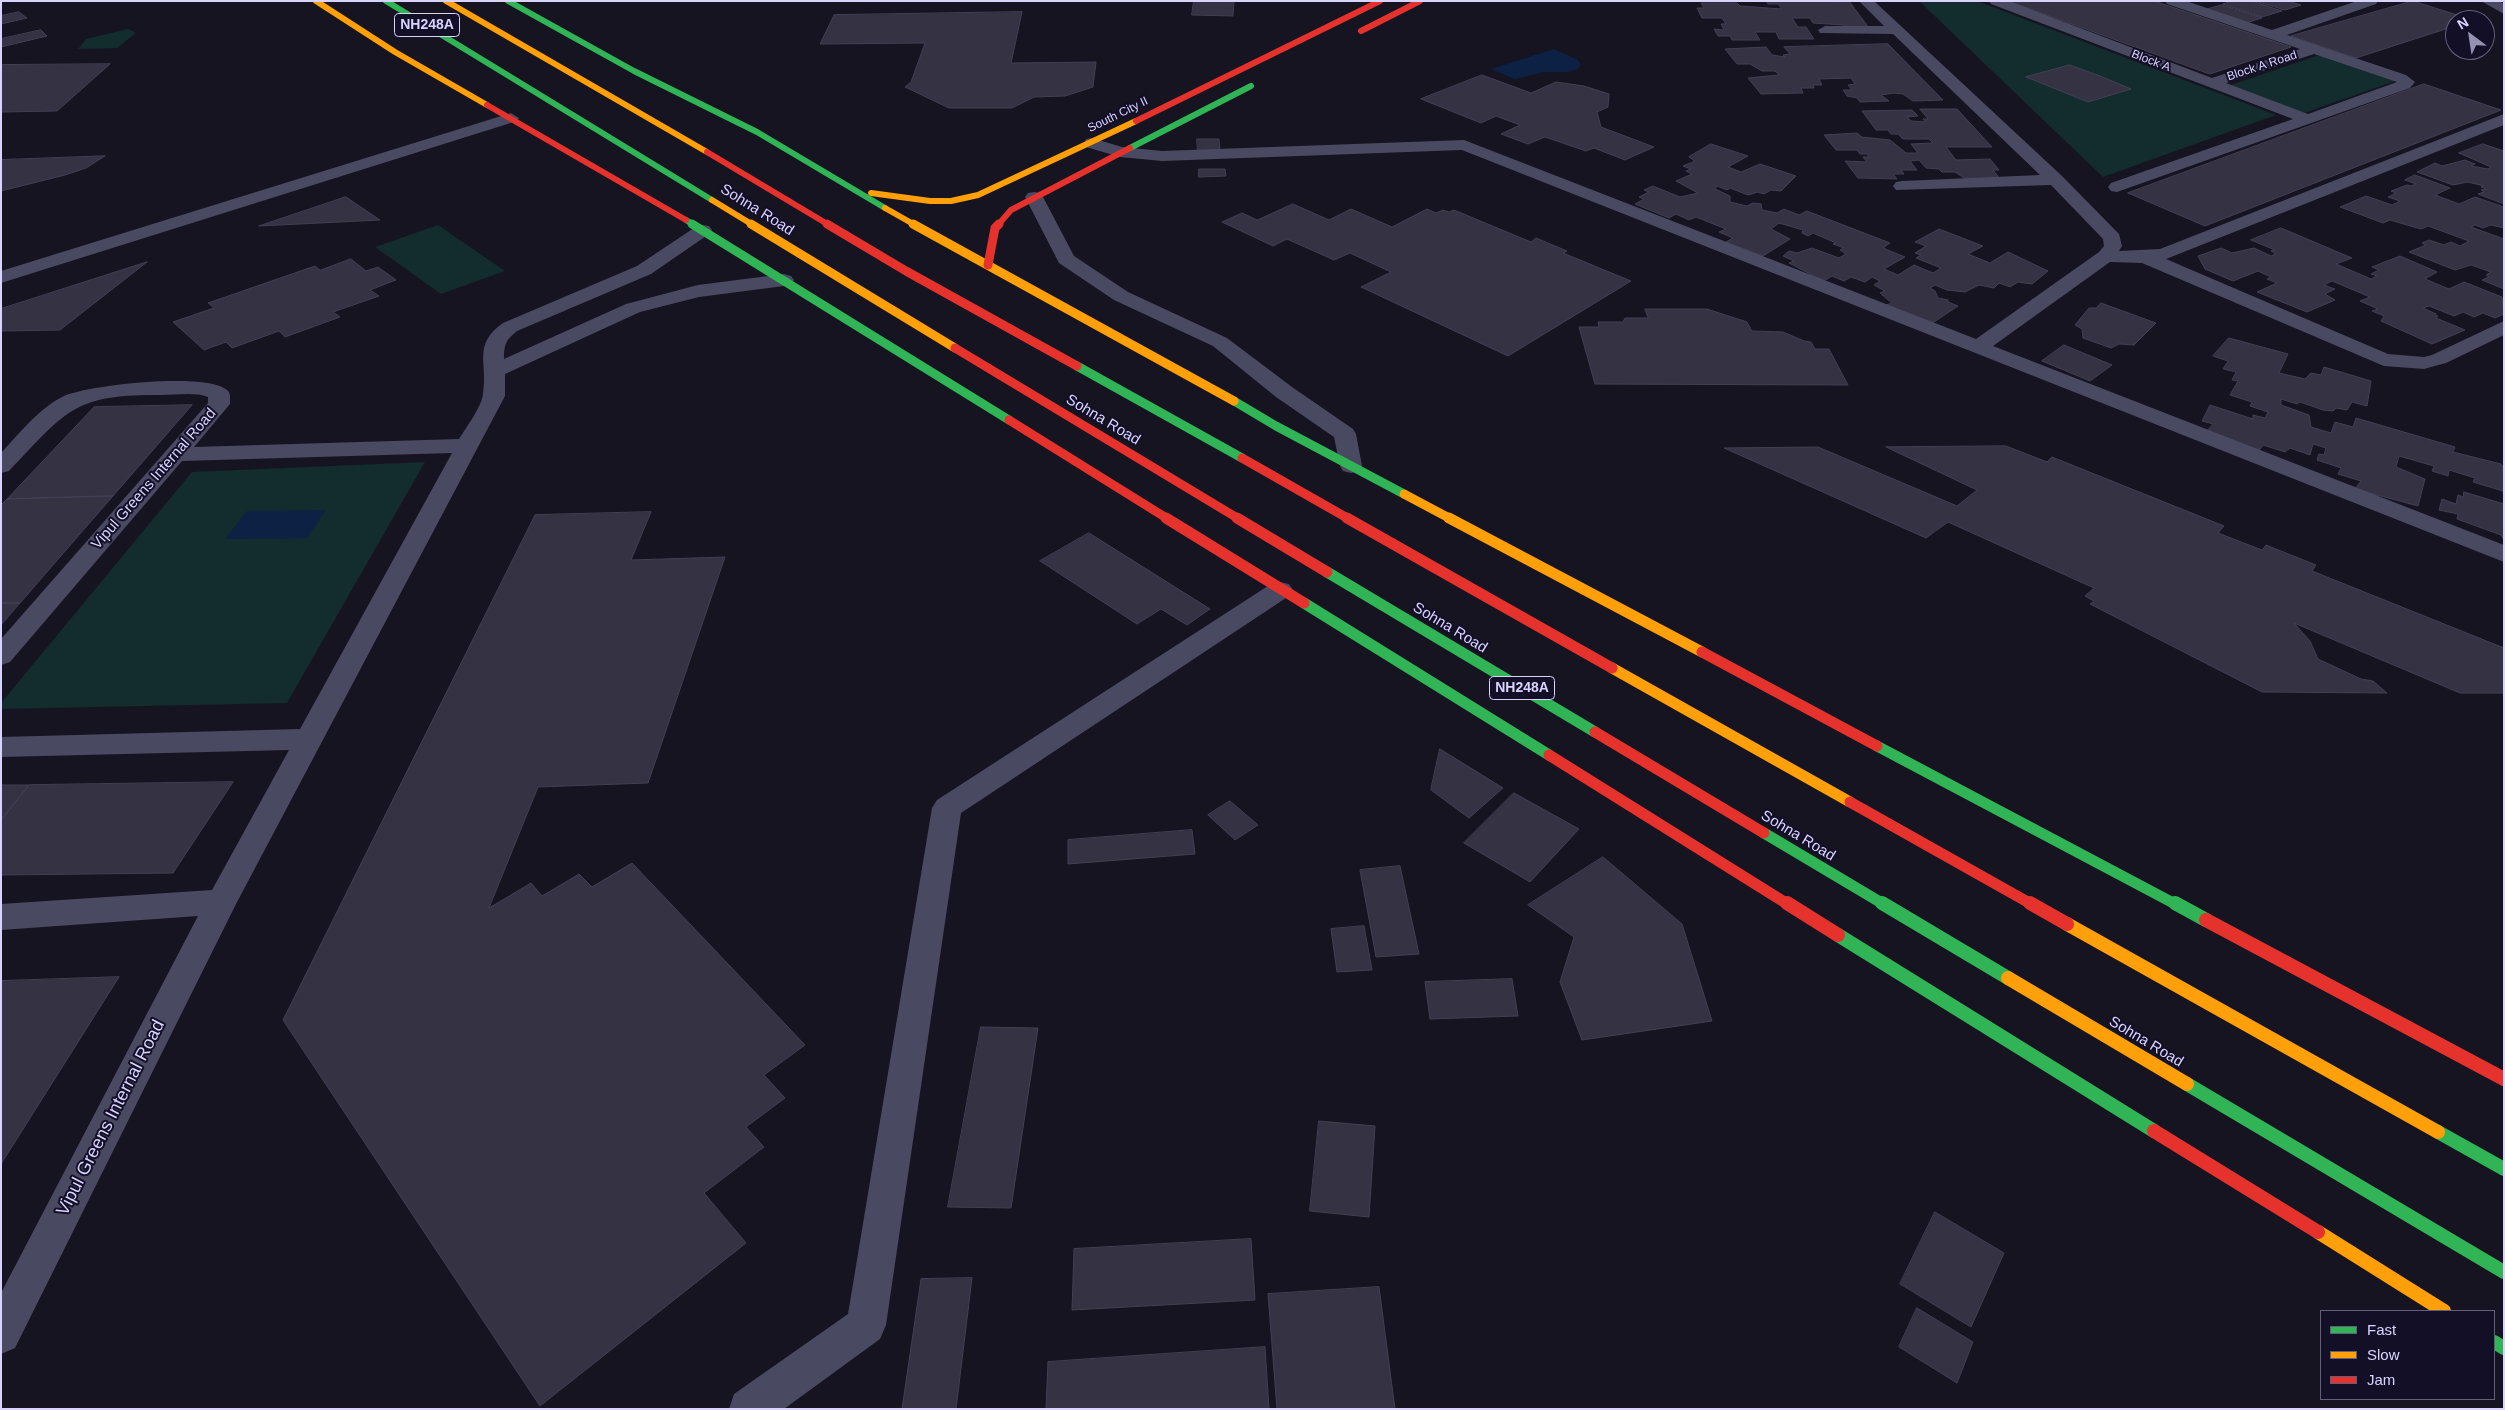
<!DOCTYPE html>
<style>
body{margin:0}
#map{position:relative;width:2505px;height:1410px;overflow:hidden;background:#161421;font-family:Helvetica,sans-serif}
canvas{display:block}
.frame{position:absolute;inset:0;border:2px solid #d9d4ff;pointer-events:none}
.legend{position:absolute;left:2320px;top:1310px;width:175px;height:90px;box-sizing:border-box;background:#130f26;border:1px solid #625e7d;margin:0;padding:6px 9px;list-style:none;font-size:15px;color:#d9d4ff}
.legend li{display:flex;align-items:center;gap:10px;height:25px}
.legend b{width:25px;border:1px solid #625e7d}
.north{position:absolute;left:2445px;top:10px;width:50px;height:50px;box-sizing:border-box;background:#130f26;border:1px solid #625e7d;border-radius:50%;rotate:329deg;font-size:14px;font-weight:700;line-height:20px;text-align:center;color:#d9d4ff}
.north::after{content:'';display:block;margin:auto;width:18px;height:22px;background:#9591b1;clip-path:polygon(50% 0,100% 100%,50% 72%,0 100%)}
</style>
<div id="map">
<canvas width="2505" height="1410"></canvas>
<div class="frame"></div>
<ul class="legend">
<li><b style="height:6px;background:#30b455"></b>Fast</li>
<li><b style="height:6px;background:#ff9f0a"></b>Slow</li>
<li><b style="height:6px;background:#e5322d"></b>Jam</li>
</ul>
<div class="north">N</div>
</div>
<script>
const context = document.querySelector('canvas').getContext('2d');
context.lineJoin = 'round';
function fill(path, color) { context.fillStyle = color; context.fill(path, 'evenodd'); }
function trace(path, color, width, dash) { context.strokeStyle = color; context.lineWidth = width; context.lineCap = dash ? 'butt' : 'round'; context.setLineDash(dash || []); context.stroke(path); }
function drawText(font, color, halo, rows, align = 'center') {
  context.font = font + ' Helvetica,sans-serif'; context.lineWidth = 4; context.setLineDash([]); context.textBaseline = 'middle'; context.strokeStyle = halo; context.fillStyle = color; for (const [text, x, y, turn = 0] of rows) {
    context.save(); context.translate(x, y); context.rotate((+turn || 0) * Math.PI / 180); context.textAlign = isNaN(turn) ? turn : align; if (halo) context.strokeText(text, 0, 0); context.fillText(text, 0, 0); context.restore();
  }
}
fill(new Path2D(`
 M 1919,1 L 1977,1 L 2276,115 L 2103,177 Z
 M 128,29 L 136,33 L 117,48 L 78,49 L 86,39 Z
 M 2322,54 L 2398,80 L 2304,113 L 2228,86 Z
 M 438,225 L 505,271 L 441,294 L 375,247 Z
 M 425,462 L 287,703 L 1,709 L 1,703 L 192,472 Z`), '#132c2d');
fill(new Path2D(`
 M 1554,49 L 1578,60 L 1581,65 L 1577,69 L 1568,72 L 1544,72 L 1519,78 L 1514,79 L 1491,69 Z
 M 326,510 L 307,538 L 225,539 L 247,511 Z`), '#0d2144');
const building = new Path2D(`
 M 1194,1 L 1234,1 L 1233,16 L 1192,15 Z
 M 1767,1 L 1849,1 L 1869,28 L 1845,28 L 1843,25 L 1813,23 L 1810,18 L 1792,18 L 1798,27 L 1806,27 L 1814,39 L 1779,39 L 1776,32 L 1755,32 L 1760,40 L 1732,40 L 1730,36 L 1718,36 L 1714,29 L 1724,30 L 1721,24 L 1726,24 L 1722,18 L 1702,18 L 1697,8 L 1704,8 L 1701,3 L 1737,3 L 1740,6 L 1782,9 L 1778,4 L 1768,4 Z
 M 2009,1 L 2154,1 L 2291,47 L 2210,74 Z
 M 2233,1 L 2252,1 L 2282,11 L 2262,17 L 2223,4 Z
 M 2256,1 L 2288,1 L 2301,5 L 2285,10 Z
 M 2413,1 L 2473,20 L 2455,20 L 2455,26 L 2356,58 L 2291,36 Z
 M 2222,5 L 2262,18 L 2242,24 L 2201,11 Z
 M 19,12 L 27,18 L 1,24 L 1,16 Z
 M 1022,12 L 1011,63 L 1096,62 L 1093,87 L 1065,96 L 1034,97 L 1012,108 L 949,108 L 905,87 L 911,82 L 925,43 L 820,44 L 834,15 Z
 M 41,30 L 47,36 L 1,47 L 1,39 Z
 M 1888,44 L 1943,100 L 1913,101 L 1903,94 L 1894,93 L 1881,95 L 1889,101 L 1860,102 L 1857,98 L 1847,96 L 1843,90 L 1852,90 L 1848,85 L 1855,84 L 1851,78 L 1819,79 L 1822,85 L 1813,85 L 1814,88 L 1801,88 L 1803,93 L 1761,94 L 1748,78 L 1779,75 L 1775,71 L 1762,71 L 1750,64 L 1737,64 L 1725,49 L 1766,47 L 1772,55 L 1785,57 L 1783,55 L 1790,54 L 1784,47 Z
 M 110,64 L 57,111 L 1,112 L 1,65 Z
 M 2070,65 L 2100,76 L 2131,89 L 2088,102 L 2026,77 Z
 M 1482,75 L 1531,93 L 1556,82 L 1584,86 L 1609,94 L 1608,107 L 1597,112 L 1601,127 L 1654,147 L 1625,160 L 1594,148 L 1586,151 L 1545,137 L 1528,144 L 1501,134 L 1520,125 L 1496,116 L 1481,123 L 1421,99 Z
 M 2424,84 L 2501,110 L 2205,226 L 2128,193 Z
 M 1920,109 L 1957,109 L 1992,147 L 1946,147 L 1956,160 L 1990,159 L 1999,170 L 1993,170 L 2000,179 L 1964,178 L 1955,172 L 1942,172 L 1939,169 L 1926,168 L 1919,160 L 1910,161 L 1917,170 L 1901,170 L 1904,174 L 1893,174 L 1897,179 L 1858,178 L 1845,161 L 1867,162 L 1863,157 L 1869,157 L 1867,154 L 1860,154 L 1857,150 L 1836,150 L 1824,135 L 1857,133 L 1862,137 L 1890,140 L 1906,153 L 1918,153 L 1911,144 L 1933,143 L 1929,139 L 1903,139 L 1898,134 L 1891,134 L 1888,130 L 1876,130 L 1862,111 L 1912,110 L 1918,116 L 1907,117 L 1911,121 L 1926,122 L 1923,119 L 1928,119 Z
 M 1197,139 L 1219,139 L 1220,151 L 1198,152 Z
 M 1711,144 L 1748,156 L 1728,167 L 1741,172 L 1760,164 L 1796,176 L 1781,191 L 1771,190 L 1764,194 L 1758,192 L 1748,195 L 1730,188 L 1727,190 L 1717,186 L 1715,189 L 1730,196 L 1730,202 L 1747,206 L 1753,203 L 1761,204 L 1762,210 L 1777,213 L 1784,209 L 1799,215 L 1807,211 L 1890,243 L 1883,248 L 1905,257 L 1884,269 L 1898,275 L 1914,265 L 1933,273 L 1941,268 L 1916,258 L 1921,255 L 1915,253 L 1926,246 L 1915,242 L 1939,229 L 1983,246 L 1968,254 L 1990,263 L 2008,252 L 2048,271 L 2032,284 L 2018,282 L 2010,287 L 1999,283 L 1994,288 L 1979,285 L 1965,292 L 1947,290 L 1935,285 L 1930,288 L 1935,291 L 1938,298 L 1948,300 L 1948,302 L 1958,306 L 1931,324 L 1886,305 L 1892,303 L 1880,293 L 1885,291 L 1874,285 L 1880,281 L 1872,277 L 1865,282 L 1851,277 L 1844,281 L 1832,276 L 1824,281 L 1789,263 L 1794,261 L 1783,256 L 1789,251 L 1797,253 L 1812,248 L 1839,258 L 1846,254 L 1840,250 L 1844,248 L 1833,244 L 1836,243 L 1813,233 L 1808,236 L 1802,233 L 1803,230 L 1779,223 L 1771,229 L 1790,239 L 1763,256 L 1726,242 L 1733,238 L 1719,232 L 1726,229 L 1696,217 L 1689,220 L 1676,214 L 1669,218 L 1635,204 L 1644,199 L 1639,197 L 1649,192 L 1644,190 L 1653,186 L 1680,197 L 1698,193 L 1676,181 L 1692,174 L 1686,171 L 1691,169 L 1683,166 L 1695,161 L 1689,157 Z
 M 2483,144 L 2504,151 L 2504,204 L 2478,194 L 2484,192 L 2481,190 L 2486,189 L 2481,187 L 2484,186 L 2468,182 L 2453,185 L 2417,172 L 2435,163 L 2442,166 L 2465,160 L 2475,164 L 2471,166 L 2488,169 L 2491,167 L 2459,153 Z
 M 105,156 L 86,168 L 65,175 L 1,191 L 1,160 Z
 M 1199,169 L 1225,169 L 1226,176 L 1199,177 Z
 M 2415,175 L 2450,188 L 2435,195 L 2459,204 L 2475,197 L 2504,207 L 2504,228 L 2491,225 L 2483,228 L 2475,225 L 2471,227 L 2504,239 L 2504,289 L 2482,280 L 2489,277 L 2486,275 L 2491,272 L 2471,265 L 2455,270 L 2409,252 L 2426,245 L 2422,243 L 2429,240 L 2444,245 L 2451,242 L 2460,246 L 2469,241 L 2428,226 L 2421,229 L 2390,220 L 2383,223 L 2340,207 L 2366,196 L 2392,205 L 2400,201 L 2388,197 L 2396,193 L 2391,191 L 2407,185 L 2411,186 L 2416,184 L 2405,180 Z
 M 346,197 L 380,220 L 259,226 Z
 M 1293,204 L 1329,220 L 1351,209 L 1392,227 L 1427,209 L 1436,213 L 1443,210 L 1449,212 L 1454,210 L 1531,242 L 1536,238 L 1567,251 L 1563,253 L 1631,281 L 1508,356 L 1361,287 L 1391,272 L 1350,253 L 1334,260 L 1287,239 L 1273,246 L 1222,222 L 1242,213 L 1257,220 Z
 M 2281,228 L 2352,258 L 2336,264 L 2371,279 L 2377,276 L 2371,274 L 2379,270 L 2372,267 L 2400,256 L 2437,272 L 2425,279 L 2449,289 L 2464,282 L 2502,297 L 2504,314 L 2495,318 L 2483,313 L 2474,317 L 2463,312 L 2454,316 L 2429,306 L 2423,308 L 2436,314 L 2434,314 L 2438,316 L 2436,318 L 2465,330 L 2432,344 L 2381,321 L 2384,316 L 2372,311 L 2378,309 L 2360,301 L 2370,297 L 2332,281 L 2324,285 L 2335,289 L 2325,294 L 2335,300 L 2307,312 L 2257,292 L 2277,283 L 2267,279 L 2271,277 L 2258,271 L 2233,281 L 2205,269 L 2198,256 L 2221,248 L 2232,253 L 2254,248 L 2271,256 L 2276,254 L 2271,251 L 2275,250 L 2251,240 Z
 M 351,259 L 366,271 L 378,267 L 396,280 L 370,290 L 379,296 L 333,312 L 340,317 L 285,337 L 279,331 L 232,348 L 226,342 L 204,350 L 173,322 L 214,308 L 208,303 L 315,266 L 320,270 Z
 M 147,262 L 60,330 L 1,331 L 1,309 Z
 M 2101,303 L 2156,323 L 2134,345 L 2119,344 L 2111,348 L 2083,338 L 2082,329 L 2075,325 L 2089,308 L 2096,308 Z
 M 1645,309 L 1707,309 L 1747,322 L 1752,331 L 1783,332 L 1804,341 L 1811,342 L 1815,349 L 1829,349 L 1848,385 L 1595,384 L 1579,327 L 1599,327 L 1598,322 L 1623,322 L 1625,318 L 1648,318 Z
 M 2229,338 L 2288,354 L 2279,373 L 2305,379 L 2311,373 L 2321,375 L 2324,367 L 2371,381 L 2367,406 L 2352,402 L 2347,410 L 2336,408 L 2333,411 L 2323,410 L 2300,402 L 2297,404 L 2281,399 L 2281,405 L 2309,415 L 2311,427 L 2331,433 L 2335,422 L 2353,427 L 2356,418 L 2455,447 L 2453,452 L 2501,464 L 2504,468 L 2504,497 L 2503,491 L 2473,482 L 2475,478 L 2449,470 L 2448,476 L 2432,471 L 2434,466 L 2399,456 L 2396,467 L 2425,479 L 2418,506 L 2355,489 L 2361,481 L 2338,474 L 2341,468 L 2317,460 L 2319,454 L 2324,455 L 2326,448 L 2313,444 L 2310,455 L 2290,448 L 2285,452 L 2263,445 L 2258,452 L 2206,432 L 2213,424 L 2202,421 L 2210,405 L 2253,419 L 2253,415 L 2265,418 L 2268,412 L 2250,406 L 2252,402 L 2230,395 L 2238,381 L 2232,380 L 2236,372 L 2223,369 L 2228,361 L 2213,356 Z
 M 2064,345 L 2112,365 L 2090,381 L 2042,361 Z
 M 192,405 L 113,496 L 7,499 L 94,407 Z
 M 2006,446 L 2047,462 L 2052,457 L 2224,526 L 2218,533 L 2262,550 L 2266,545 L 2316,565 L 2312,571 L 2504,648 L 2504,693 L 2460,693 L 2294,623 L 2310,641 L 2318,659 L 2361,679 L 2373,681 L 2387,693 L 2262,692 L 2090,604 L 2094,601 L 2085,596 L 2094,588 L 1948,522 L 1926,538 L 1724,448 L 1818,447 L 1957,506 L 1977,490 L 1886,447 Z
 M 2464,492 L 2504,504 L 2504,540 L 2501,535 L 2457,519 L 2458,514 L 2439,510 L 2442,499 L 2456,504 L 2458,495 L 2463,497 Z
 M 113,496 L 20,603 L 1,603 L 1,505 L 7,499 Z
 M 651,512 L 631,560 L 725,557 L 648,783 L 538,787 L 489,908 L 531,883 L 542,896 L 579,874 L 592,887 L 632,863 L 805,1045 L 764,1075 L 785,1098 L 746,1127 L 764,1147 L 704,1193 L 746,1243 L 540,1406 L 283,1020 L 535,515 Z
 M 1089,533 L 1210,609 L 1187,625 L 1161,609 L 1137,624 L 1040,561 Z
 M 1,603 L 20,603 L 1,625 Z
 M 1440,749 L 1503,788 L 1469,818 L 1431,790 Z
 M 233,782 L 173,873 L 1,875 L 1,820 L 29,785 Z
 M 1,785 L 29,785 L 1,820 Z
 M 1514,793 L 1579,829 L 1530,882 L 1464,843 Z
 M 1230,801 L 1258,825 L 1235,840 L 1208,815 Z
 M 1192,830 L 1195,854 L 1068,864 L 1068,840 Z
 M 1603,857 L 1682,924 L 1712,1021 L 1582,1040 L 1560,982 L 1574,937 L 1528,905 Z
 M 1400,866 L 1419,954 L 1376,957 L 1360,870 Z
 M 1364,926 L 1372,970 L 1337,972 L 1331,929 Z
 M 119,977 L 1,1164 L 1,981 Z
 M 1512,979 L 1518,1016 L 1430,1019 L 1425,982 Z
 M 981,1027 L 1038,1028 L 1011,1208 L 948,1207 Z
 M 1319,1121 L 1375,1126 L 1369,1217 L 1310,1211 Z
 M 1935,1212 L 2004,1253 L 1971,1327 L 1900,1284 Z
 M 1251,1239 L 1255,1300 L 1072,1310 L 1074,1249 Z
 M 972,1278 L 956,1409 L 902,1409 L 921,1279 Z
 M 1379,1287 L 1395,1409 L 1277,1409 L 1268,1294 Z
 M 1917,1308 L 1973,1342 L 1957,1383 L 1899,1347 Z
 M 1265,1347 L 1269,1409 L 1046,1409 L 1048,1362 Z`);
fill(building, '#343243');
trace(building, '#433f54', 1);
fill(new Path2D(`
 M 1859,1 L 1874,1 L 2062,176 L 2119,234 L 2122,246 L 2119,251 L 2160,249 L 2504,114 L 2504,125 L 2166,259 L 2388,354 L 2424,357 L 2432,355 L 2504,321 L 2504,335 L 2446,363 L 2431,367 L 2424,369 L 2384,366 L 2142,263 L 2110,262 L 1993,346 L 2504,545 L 2504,562 L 1462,150 L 1162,161 L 1120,157 L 1086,147 L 1084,143 L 1086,139 L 1092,138 L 1122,147 L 1162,151 L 1464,140 L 1976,339 L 2099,252 L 2104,246 L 2103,239 L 2051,185 L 1896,190 L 1893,186 L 1896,182 L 1902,181 L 2040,175 L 1893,34 L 1820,33 L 1818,30 L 1825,26 L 1884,26 Z
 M 1989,1 L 2009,1 L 2212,78 L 2300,49 L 2167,4 L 2165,1 L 2186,1 L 2272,30 L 2357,1 L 2378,1 L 2376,4 L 2287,35 L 2406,75 L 2415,82 L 2410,88 L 2117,192 L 2111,191 L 2108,187 L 2111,183 L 2293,119 L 1991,4 ZM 2314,54 L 2397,82 L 2308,114 L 2226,83 Z
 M 2481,1 L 2499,1 L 2504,4 L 2504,14 Z
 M 511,113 L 519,118 L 517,121 L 1,283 L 1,271 Z
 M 1034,192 L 1040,193 L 1043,197 L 1074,256 L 1128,292 L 1227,338 L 1292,387 L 1353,429 L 1356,434 L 1362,466 L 1359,471 L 1351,473 L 1343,471 L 1340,466 L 1334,437 L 1276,397 L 1213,346 L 1114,300 L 1059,263 L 1025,197 L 1028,193 Z
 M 703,225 L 709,226 L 712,230 L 709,234 L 651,274 L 517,331 C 506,340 504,344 504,359 L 626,304 L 698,285 L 784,274 L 791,276 L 794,280 L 791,284 L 784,286 L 699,297 L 640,312 L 505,374 L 505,396 L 236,904 L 15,1348 L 1,1354 L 1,1293 L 198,916 L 1,930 L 1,904 L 212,890 L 289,750 L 1,757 L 1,737 L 300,729 L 452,453 L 182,461 L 10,662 L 1,665 L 1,639 L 208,403 L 208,397 C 196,392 176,395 162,395 C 74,394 67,410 9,471 L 1,473 L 1,453 C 20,433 39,408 64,396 C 90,385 205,372 227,390 C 231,393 230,399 230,404 L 194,447 L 459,439 C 466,428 482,406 483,394 C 488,362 472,345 503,323 L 637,266 L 697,226 Z
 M 1280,582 L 1289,584 L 1293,590 L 1289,596 L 961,813 L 886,1325 L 880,1339 L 784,1409 L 729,1409 L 734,1394 L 848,1314 L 932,808 L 937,800 L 1271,584 Z`), '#4a4962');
trace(new Path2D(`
 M 386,1 L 712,200
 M 508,1 L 634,71 L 757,132 L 885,208
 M 1130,148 L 1251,86
 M 686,220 L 694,225`), '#30b455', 6);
trace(new Path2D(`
 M 692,224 L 1009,420
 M 1077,366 L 1242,458
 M 1234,401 L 1276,426 L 1404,494`), '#30b455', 9);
trace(new Path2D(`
 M 1327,572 L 1595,732
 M 1304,603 L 1549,755
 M 1877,746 L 2177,905
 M 1764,833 L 1885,905`), '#30b455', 11);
trace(new Path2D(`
 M 1882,903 L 2008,978
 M 2175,903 L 2206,920
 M 1838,935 L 2154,1131
 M 2187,1084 L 2504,1272
 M 2438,1132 L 2504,1169
 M 2494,1342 L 2504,1348`), '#30b455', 14);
trace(new Path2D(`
 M 316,1 L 395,52 L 487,105
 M 446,1 L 707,152
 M 871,193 L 930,201 L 951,201 L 978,195 L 1136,121
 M 712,200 L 753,225
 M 885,208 L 915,225`), '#ff9f0a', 6);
trace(new Path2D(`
 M 751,224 L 955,348
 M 913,224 L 1234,401
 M 1404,494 L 1451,519`), '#ff9f0a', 9);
trace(new Path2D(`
 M 1449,518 L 1702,652
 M 1612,668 L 1850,802`), '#ff9f0a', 11);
trace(new Path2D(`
 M 2067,924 L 2438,1132
 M 2008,978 L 2187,1084
 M 2318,1232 L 2444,1311`), '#ff9f0a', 14);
trace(new Path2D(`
 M 1361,31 L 1420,1
 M 487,105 L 686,220
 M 1136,121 L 1380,1
 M 707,152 L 829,225
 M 998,225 L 1011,210 L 1130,148`), '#e5322d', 6);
trace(new Path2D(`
 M 827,224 L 906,271 L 1077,366
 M 988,265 L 995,228 L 999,224
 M 955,348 L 1239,519
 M 1009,420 L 1168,519
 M 1242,458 L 1349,519`), '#e5322d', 9);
trace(new Path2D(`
 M 1166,518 L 1304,603
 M 1237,518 L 1327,572
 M 1347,518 L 1612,668
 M 1702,652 L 1877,746
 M 1595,732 L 1764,833
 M 1549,755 L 1789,905
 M 1850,802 L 2033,905`), '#e5322d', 11);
trace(new Path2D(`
 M 1787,903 L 1838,935
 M 2030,903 L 2067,924
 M 2206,920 L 2504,1079
 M 2154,1131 L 2318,1232`), '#e5322d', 14);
drawText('12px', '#d9d4ff', '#130f26', [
 ["Block A",2151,61,21],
 ["Block A Road",2262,66,-18],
 ["South City II",1118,115,-26]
]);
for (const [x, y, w] of [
 [427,25,65],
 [1522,688,65]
]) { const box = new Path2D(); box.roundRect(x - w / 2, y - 11.5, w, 23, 4); context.fillStyle = '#130f26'; context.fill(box); trace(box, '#d9d4ff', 1); }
drawText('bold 14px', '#d9d4ff', null, [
 ["NH248A",427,25],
 ["NH248A",1522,688]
]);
drawText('15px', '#d9d4ff', '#130f26', [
 ["Sohna Road",757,210,32],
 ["Sohna Road",1103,420,31],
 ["Vipul Greens Internal Road",154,479,-49],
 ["Sohna Road",1450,628,31],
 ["Sohna Road",1798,836,31],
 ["Sohna Road",2146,1042,31]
]);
drawText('18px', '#d9d4ff', '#130f26', [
 ["Vipul Greens Internal Road",111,1118,-63]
]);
</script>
